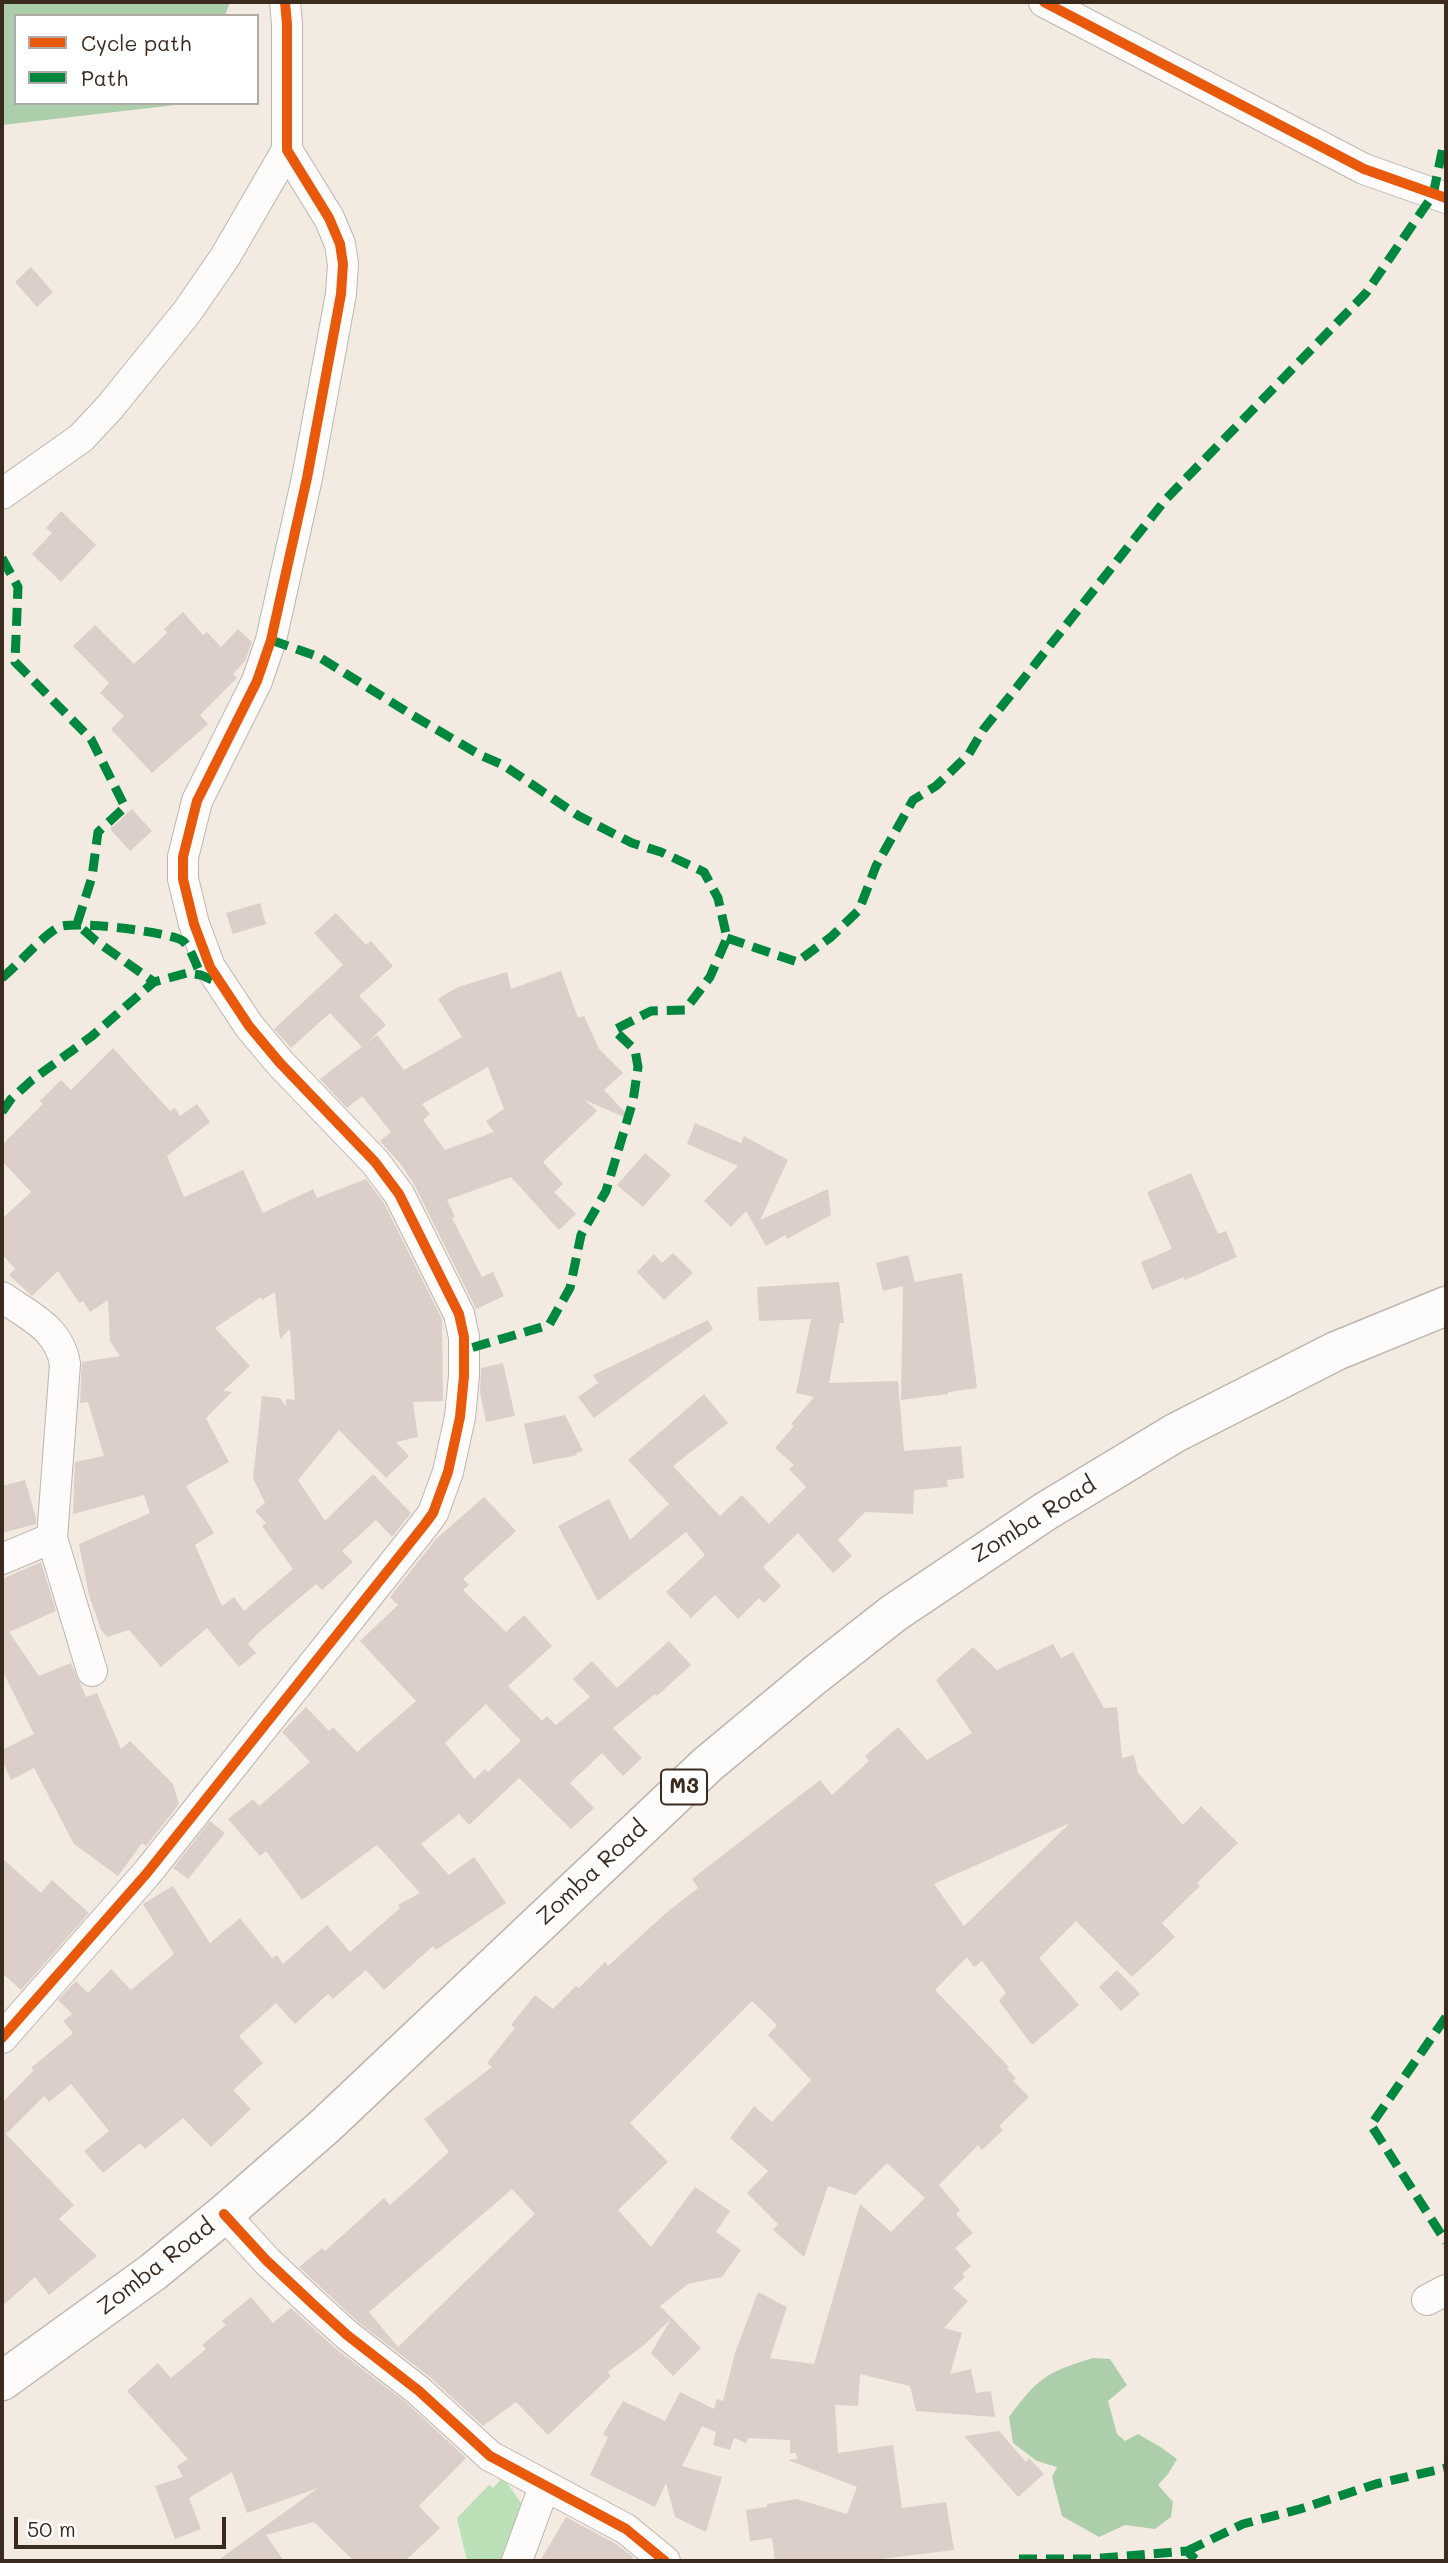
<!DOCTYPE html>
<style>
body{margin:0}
#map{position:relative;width:1448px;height:2563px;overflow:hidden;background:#f3ebe2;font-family:Mali,sans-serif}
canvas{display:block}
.frame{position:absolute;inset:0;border:4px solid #3b2a1e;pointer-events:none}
.legend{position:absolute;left:14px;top:14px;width:245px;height:91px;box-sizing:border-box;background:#fff;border:2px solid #b1aaa5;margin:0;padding:9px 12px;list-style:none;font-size:21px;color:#3b2a1e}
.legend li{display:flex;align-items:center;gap:14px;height:35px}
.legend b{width:35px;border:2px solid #b1aaa5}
.scale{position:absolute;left:14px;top:2517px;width:212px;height:32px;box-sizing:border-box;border:4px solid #3b2a1e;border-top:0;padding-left:9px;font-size:21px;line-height:24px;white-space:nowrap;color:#3b2a1e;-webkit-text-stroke:5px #fff;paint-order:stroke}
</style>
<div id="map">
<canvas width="1448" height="2563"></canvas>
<div class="frame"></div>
<ul class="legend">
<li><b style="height:9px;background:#e8590c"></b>Cycle path</li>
<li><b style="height:9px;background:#00873e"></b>Path</li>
</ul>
<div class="scale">50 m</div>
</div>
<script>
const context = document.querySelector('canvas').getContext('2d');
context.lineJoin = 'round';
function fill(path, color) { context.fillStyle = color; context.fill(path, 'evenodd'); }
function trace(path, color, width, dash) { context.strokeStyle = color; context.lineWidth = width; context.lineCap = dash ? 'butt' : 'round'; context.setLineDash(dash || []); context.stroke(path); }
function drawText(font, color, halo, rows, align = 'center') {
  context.font = font + ' Mali,sans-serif'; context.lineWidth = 6; context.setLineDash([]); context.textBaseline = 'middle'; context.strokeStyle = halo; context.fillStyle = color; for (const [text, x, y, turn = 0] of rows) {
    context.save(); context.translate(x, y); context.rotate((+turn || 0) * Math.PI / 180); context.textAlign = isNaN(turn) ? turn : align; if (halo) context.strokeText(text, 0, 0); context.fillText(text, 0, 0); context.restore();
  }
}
fill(new Path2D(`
 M 503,2477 L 521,2503 L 504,2561 L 467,2561 L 457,2518 L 489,2485 L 493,2488 Z`), '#bbdfb6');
fill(new Path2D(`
 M 2,2 L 230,2 L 225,16 L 16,16 L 16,103 L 193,103 L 2,125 Z
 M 1093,2358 L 1110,2359 L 1127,2385 L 1108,2401 L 1117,2434 L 1125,2441 L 1138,2434 L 1162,2448 L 1177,2459 L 1168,2474 L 1158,2485 L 1173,2502 L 1171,2517 L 1155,2529 L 1125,2525 L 1099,2537 L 1062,2516 L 1052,2477 L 1057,2467 L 1037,2461 L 1013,2443 L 1009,2417 C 1037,2379 1046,2372 1093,2358 Z`), '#acceaa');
fill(new Path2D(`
 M 31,267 L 53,292 L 37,307 L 15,282 Z
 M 61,511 L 96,545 L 61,582 L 32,554 L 52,533 L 46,528 Z
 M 183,612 L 203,635 L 207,632 L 221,647 L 238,629 L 252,642 L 245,661 L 233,674 L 237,678 L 200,715 L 208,724 L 152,773 L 111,729 L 124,716 L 100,693 L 109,683 L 73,646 L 95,625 L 134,664 L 167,633 L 164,629 Z
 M 132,809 L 152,831 L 130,851 L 110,829 Z
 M 260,903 L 266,924 L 233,934 L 226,913 Z
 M 336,913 L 366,945 L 371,941 L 393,966 L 359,996 L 386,1025 L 362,1047 L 330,1013 L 291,1048 L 274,1029 L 343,965 L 314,933 Z
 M 561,971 L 578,1018 L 584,1016 L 599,1049 L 623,1073 L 604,1090 L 633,1121 L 585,1100 L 597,1111 L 543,1162 L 563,1184 L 554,1192 L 576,1214 L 559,1230 L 511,1177 L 447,1200 L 455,1217 L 452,1218 L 482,1277 L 493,1272 L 504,1296 L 476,1309 L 415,1186 L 402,1166 L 380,1141 L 391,1132 L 362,1096 L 347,1108 L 320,1079 L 377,1035 L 404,1070 L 462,1037 L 438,999 L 458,987 L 507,972 L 511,989 ZM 488,1067 L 504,1109 L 486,1121 L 494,1132 L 445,1150 L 423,1120 L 430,1114 L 422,1104 Z
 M 113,1048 L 170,1111 L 175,1108 L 180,1116 L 197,1104 L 210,1122 L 167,1156 L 184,1197 L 243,1170 L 263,1213 L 313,1189 L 317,1198 L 366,1179 L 384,1203 L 442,1319 L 443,1401 L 413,1402 L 418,1437 L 396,1442 L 409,1456 L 386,1478 L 339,1430 L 298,1480 L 325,1521 L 373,1474 L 411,1513 L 392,1537 L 376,1520 L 342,1551 L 353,1562 L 322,1590 L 316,1584 L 257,1634 L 248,1644 L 256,1653 L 239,1667 L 207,1628 L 161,1667 L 129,1630 L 107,1637 L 101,1630 L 89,1595 L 79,1544 L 150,1513 L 144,1495 L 73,1514 L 75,1462 L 104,1456 L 88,1402 L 80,1403 L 82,1362 L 120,1356 L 110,1341 L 108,1300 L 90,1312 L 83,1301 L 79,1303 L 58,1271 L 32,1296 L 9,1275 L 15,1269 L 2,1254 L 2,1219 L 31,1192 L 2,1161 L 2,1145 L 43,1104 L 40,1101 L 61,1080 L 71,1090 ZM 275,1292 L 280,1339 L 290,1329 L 295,1400 L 286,1399 L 286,1406 L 280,1398 L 262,1396 L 253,1478 L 265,1503 L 255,1511 L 266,1523 L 262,1526 L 293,1569 L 244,1611 L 234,1597 L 222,1606 L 195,1545 L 214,1533 L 186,1486 L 229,1462 L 206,1418 L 232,1392 L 223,1391 L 250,1366 L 215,1328 L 261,1297 L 262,1300 Z
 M 695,1123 L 741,1143 L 744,1136 L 788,1160 L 760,1220 L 828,1189 L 831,1215 L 787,1239 L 785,1235 L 766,1246 L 746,1211 L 731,1227 L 704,1201 L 738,1166 L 687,1144 Z
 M 645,1153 L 671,1175 L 643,1207 L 617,1185 Z
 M 1191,1173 L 1218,1234 L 1226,1231 L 1237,1257 L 1185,1280 L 1184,1277 L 1152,1290 L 1141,1262 L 1172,1249 L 1147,1192 Z
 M 673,1253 L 693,1273 L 664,1300 L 637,1272 L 654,1254 L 662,1263 Z
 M 908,1255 L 915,1282 L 962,1273 L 977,1388 L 948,1392 L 948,1394 L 901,1400 L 903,1286 L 883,1291 L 876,1263 Z
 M 839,1282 L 844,1323 L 840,1323 L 829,1383 L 898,1381 L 904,1451 L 961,1446 L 964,1478 L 947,1480 L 948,1487 L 914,1490 L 913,1514 L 865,1512 L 838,1540 L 852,1556 L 833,1573 L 798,1533 L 763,1567 L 781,1586 L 764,1603 L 759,1598 L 738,1619 L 715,1595 L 691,1618 L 666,1592 L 705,1555 L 686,1532 L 598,1601 L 558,1526 L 609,1499 L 630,1540 L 669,1504 L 628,1460 L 704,1394 L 728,1423 L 673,1466 L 720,1516 L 742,1495 L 769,1524 L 806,1487 L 789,1469 L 794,1465 L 775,1448 L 794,1426 L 791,1424 L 814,1397 L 796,1393 L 811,1319 L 759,1321 L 757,1287 Z
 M 708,1320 L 713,1329 L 594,1418 L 578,1397 L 598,1383 L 593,1375 Z
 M 503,1363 L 515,1416 L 486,1422 L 480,1392 L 481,1368 Z
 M 565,1415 L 583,1451 L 576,1453 L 577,1455 L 533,1464 L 524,1424 Z
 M 25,1480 L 36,1518 L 36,1524 L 2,1533 L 2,1486 Z
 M 484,1497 L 516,1531 L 463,1579 L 469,1585 L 463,1590 L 506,1632 L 524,1615 L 552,1646 L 508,1686 L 542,1721 L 547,1716 L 556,1725 L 590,1697 L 573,1679 L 592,1661 L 617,1688 L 669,1641 L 691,1665 L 657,1696 L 655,1694 L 613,1728 L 642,1758 L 623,1776 L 602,1753 L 570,1783 L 594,1808 L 571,1829 L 519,1778 L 469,1825 L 459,1814 L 421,1844 L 449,1875 L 474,1857 L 506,1903 L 436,1950 L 433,1946 L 384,1990 L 366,1970 L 333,1999 L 328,1994 L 295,2024 L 276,2003 L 239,2036 L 263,2063 L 233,2090 L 251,2109 L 211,2147 L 183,2118 L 145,2149 L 140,2143 L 103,2173 L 84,2151 L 109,2131 L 71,2084 L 49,2102 L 44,2096 L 6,2134 L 74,2205 L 59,2219 L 97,2256 L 49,2295 L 35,2277 L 2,2306 L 2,2103 L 34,2070 L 31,2068 L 73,2033 L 63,2021 L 72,2014 L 58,2000 L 76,1981 L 88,1993 L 111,1969 L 131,1990 L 174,1954 L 143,1904 L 173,1886 L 210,1943 L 240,1918 L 272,1958 L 277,1955 L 283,1964 L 327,1925 L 350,1952 L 400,1908 L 398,1905 L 420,1893 L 377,1845 L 302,1900 L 266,1851 L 260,1856 L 228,1819 L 253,1799 L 259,1806 L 310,1762 L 282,1732 L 306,1707 L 329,1731 L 333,1727 L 357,1752 L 416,1701 L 360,1641 L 398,1605 L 390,1597 L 436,1539 ZM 486,1704 L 521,1741 L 488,1772 L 485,1769 L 474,1779 L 445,1743 Z
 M 41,1562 L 56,1611 L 9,1632 L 39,1676 L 71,1663 L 86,1697 L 97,1693 L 121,1749 L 130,1741 L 173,1784 L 179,1804 L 146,1846 L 142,1843 L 118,1876 L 74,1844 L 34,1768 L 11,1780 L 2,1760 L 2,1750 L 34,1734 L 2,1670 L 2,1579 Z
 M 1053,1644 L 1061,1658 L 1073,1652 L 1104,1708 L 1117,1707 L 1122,1758 L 1134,1755 L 1138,1773 L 1183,1825 L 1201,1806 L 1238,1843 L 1197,1883 L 1200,1886 L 1162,1923 L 1175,1937 L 1132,1977 L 1076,1921 L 1039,1958 L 1079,2005 L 1032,2045 L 999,2001 L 1006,1993 L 982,1961 L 974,1967 L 967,1957 L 935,1990 L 1009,2067 L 1007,2069 L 1016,2078 L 1013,2081 L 1029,2097 L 999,2126 L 1003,2130 L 982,2150 L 978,2145 L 939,2185 L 960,2210 L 956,2214 L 973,2233 L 955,2248 L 971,2266 L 962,2274 L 965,2277 L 953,2288 L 968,2301 L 944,2328 L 962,2333 L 950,2374 L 971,2369 L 976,2393 L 991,2391 L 995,2417 L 916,2411 L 910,2386 L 860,2374 L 858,2406 L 835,2405 L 838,2453 L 893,2445 L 902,2508 L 946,2502 L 954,2550 L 865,2561 L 775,2561 L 772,2538 L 750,2541 L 746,2510 L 767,2507 L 767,2504 L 797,2499 L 847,2514 L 857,2487 L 788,2460 L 797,2459 L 796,2453 L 790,2453 L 790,2440 L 748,2438 L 746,2443 L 734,2438 L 730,2450 L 713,2445 L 716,2432 L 702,2426 L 682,2466 L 722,2477 L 706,2532 L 675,2517 L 666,2483 L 655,2507 L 590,2475 L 608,2437 L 603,2434 L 623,2401 L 665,2421 L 680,2392 L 714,2409 L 717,2399 L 723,2401 L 735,2353 L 758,2292 L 787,2307 L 770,2358 L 814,2364 L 860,2204 L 891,2232 L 925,2198 L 887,2163 L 855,2195 L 828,2186 L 804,2257 L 773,2230 L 778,2224 L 747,2193 L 768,2171 L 730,2138 L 754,2106 L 772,2122 L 811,2080 L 768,2035 L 777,2025 L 752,2001 L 630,2123 L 668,2162 L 618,2210 L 651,2247 L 695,2187 L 730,2211 L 716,2232 L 741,2250 L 722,2277 L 688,2284 L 660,2306 L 701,2348 L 673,2376 L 651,2353 L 671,2319 L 644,2345 L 608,2372 L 611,2376 L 548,2435 L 516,2402 L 483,2426 L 430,2377 L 358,2322 L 299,2267 L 322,2248 L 325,2251 L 384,2198 L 390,2205 L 449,2152 L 424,2119 L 492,2067 L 487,2063 L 515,2028 L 511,2025 L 535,1995 L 553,2009 L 576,1986 L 579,1988 L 605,1962 L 608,1966 L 666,1913 L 698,1888 L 692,1879 L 820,1780 L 832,1795 L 869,1761 L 865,1756 L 898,1727 L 927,1760 L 972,1733 L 936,1680 L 973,1647 L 997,1670 ZM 1070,1823 L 964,1926 L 934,1884 ZM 512,2189 L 535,2214 L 398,2347 L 369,2312 Z
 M 210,1821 L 225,1833 L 188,1879 L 173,1868 Z
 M 2,1858 L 41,1893 L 52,1880 L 89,1913 L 21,1990 L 2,1973 Z
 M 1117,1970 L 1140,1994 L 1121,2011 L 1099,1987 Z
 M 251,2297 L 273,2323 L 291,2308 L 336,2349 L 408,2404 L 466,2458 L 419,2506 L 440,2528 L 405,2561 L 354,2561 L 314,2522 L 266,2535 L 284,2561 L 217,2561 L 318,2488 L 247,2513 L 232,2472 L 189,2498 L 201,2529 L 175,2539 L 155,2486 L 183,2477 L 177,2466 L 188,2459 L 127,2391 L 158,2363 L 171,2378 L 206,2349 L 202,2345 L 226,2325 L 222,2321 Z
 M 999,2431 L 1026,2462 L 1029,2458 L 1044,2474 L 1018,2497 L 964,2436 Z
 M 566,2517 L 616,2544 L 633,2557 L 631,2561 L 540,2561 Z`), '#dccec8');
const street = new Path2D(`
 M 1044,2 L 1364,169 L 1446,198
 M 2,494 L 81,438 L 110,407 L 187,312 L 225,257 L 287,150
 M 2,1297 C 29,1316 59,1328 65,1364 L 52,1538 L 92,1671
 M 2,1559 L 52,1538
 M 2,2038 L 147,1873 L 425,1524 L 433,1513 L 448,1472 L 460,1417 L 464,1376 L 464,1337 L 459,1314 L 399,1194 L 375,1162 L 280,1063 L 249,1026 L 210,967 L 194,924 L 183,879 L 183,857 L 197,801 L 257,681 L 271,640 L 307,478 L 341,294 L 343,264 L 340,244 L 329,218 L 287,150 L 287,24 L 285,2
 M 224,2214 L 267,2261 L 315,2306 L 347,2335 L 419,2391 L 490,2456 L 626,2529 L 665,2561
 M 1427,2300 L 1446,2290
 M 517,2561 L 544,2487`);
const highway = new Path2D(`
 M 2,2381 L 153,2272 L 224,2214 L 325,2126 L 708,1764 L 815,1675 L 894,1613 L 1046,1511 L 1175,1433 L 1336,1351 L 1446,1306`);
trace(street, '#bdb6af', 32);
trace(highway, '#bdb6af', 41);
trace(street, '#fdfcfb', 30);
trace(highway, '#fdfcfb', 38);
trace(new Path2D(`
 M 2,558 L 18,587 L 15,662 L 91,739 L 125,807 L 98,832 L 92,877 L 77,924 L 96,941 L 154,982
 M 271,640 L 319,657 L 412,715 L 480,755 L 503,765 L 579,816 L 632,843 L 661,852 L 704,872 L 718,898 L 727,938 L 710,977 L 685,1010 L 651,1011 L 614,1030 L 635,1050 L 638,1067 L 633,1101 L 606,1191 L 581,1235 L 570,1288 L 549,1325 L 464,1350
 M 727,938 L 797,962 L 831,937 L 859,910 L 876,866 L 913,800 L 936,786 L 969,754 L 983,730 L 1166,499 L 1366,293 L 1433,195 L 1443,147 L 1446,145
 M 2,978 C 19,964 41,937 59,927 C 73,920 170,932 183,941 C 191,948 196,965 201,975
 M 2,1112 L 11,1099 L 32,1080 L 92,1036 L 154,982 L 187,973 L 201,975 L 217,982
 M 1446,2017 L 1371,2125 L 1446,2242
 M 1187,2551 L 1243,2524 L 1300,2509 L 1376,2484 L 1446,2468
 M 1019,2559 L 1091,2559 L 1187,2551 L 1197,2561`), '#00873e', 9, [18, 9]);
trace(new Path2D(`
 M 1044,2 L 1364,169 L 1446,198
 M 2,2038 L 147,1873 L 425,1524 L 433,1513 L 448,1472 L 460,1417 L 464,1376 L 464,1337 L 459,1314 L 399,1194 L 375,1162 L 280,1063 L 249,1026 L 210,967 L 194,924 L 183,879 L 183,857 L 197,801 L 257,681 L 271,640 L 307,478 L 341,294 L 343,264 L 340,244 L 329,218 L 287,150 L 287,24 L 285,2
 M 224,2214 L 267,2261 L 315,2306 L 347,2335 L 419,2391 L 490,2456 L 626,2529 L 665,2561`), '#e8590c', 10);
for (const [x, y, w] of [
 [684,1787,46]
]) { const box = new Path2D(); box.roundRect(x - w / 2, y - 17.5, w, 35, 5); context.fillStyle = '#fff'; context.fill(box); trace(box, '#3b2a1e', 2); }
drawText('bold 21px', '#3b2a1e', null, [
 ["M3",684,1787]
]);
drawText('23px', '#3b2a1e', '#fff', [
 ["Zomba Road",1034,1520,-32],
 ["Zomba Road",592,1873,-43],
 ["Zomba Road",156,2267,-38]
]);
</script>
